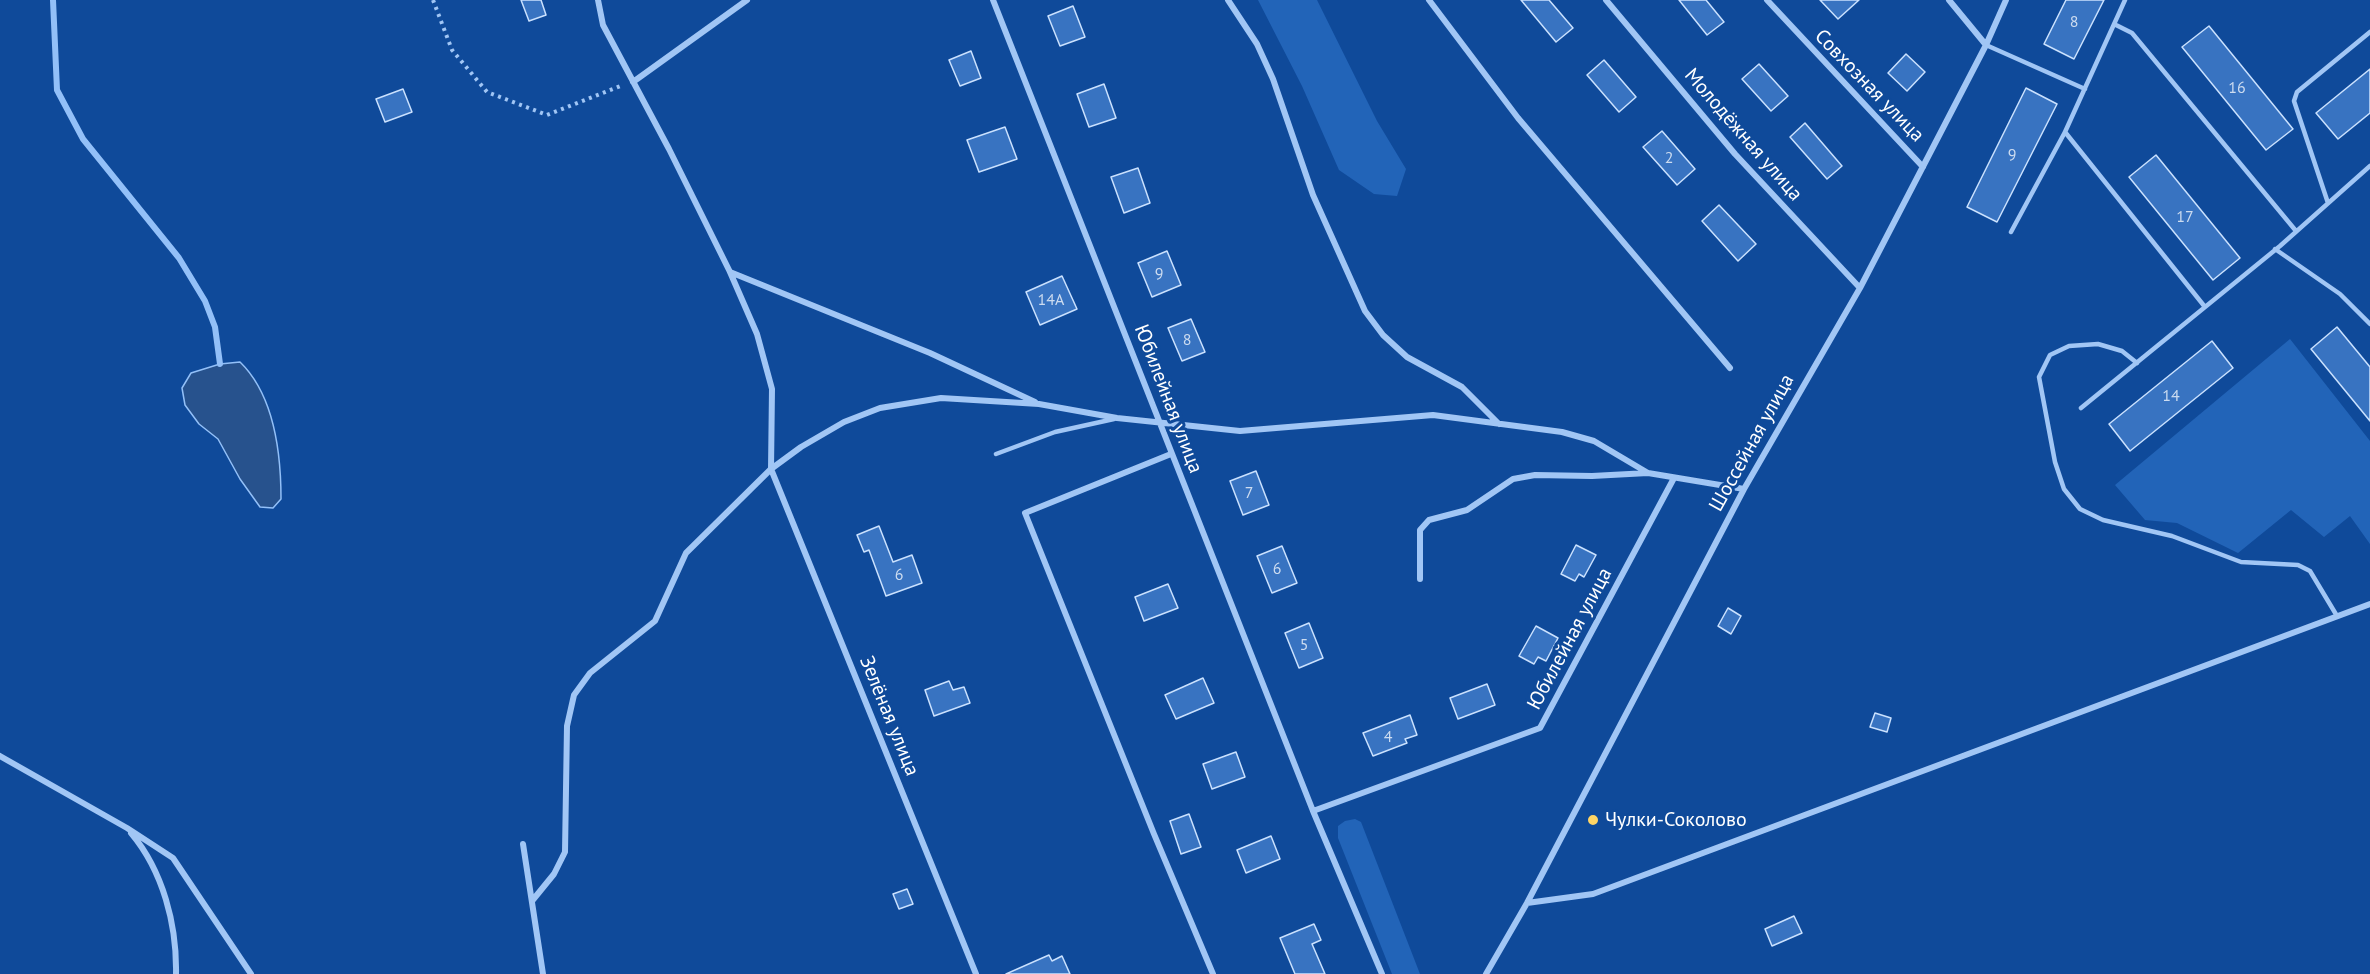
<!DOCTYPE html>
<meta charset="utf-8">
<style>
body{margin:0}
canvas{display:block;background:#0f4a9a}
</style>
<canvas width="2370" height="974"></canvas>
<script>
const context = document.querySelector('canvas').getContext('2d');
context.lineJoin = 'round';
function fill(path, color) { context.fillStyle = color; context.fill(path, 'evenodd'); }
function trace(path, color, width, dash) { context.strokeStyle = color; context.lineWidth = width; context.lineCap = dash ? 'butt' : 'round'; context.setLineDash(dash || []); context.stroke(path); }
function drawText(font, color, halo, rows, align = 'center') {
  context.font = font + ' "PT Sans",sans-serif'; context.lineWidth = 6; context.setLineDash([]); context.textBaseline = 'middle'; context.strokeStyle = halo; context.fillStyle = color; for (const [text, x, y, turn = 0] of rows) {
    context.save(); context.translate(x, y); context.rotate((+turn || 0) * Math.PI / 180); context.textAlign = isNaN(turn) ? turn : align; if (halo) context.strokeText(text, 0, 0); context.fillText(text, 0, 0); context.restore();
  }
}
fill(new Path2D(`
 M 1258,0 L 1317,0 L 1377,121 L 1406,169 L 1397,196 L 1374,194 L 1339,170 L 1302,86 Z
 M 2290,339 L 2370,441 L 2370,544 L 2350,516 L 2324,537 L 2291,510 L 2238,553 L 2177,523 L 2145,520 L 2115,485 Z
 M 1355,819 L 1361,822 L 1420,974 L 1392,974 L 1338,838 L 1338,826 L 1345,821 Z`), '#2264b8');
const water = new Path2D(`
 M 240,362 C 274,395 281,453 281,499 L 273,508 L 260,507 L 240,479 L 218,439 L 199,424 L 185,405 L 182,388 L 191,373 L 220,364 Z`);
fill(water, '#27528d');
trace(water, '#93c0f8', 1.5);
trace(new Path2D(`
 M 53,0 L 57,90 L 83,139 L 179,258 L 205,301 L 215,327 L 220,364`), '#93c0f8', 6);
const building = new Path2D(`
 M 521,0 L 541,0 L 546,15 L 529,21 Z
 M 1521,0 L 1549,0 L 1573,28 L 1556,42 Z
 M 1679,0 L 1706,0 L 1724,22 L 1707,35 Z
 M 1820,0 L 1859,0 L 1838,19 Z
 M 2066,0 L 2104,0 L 2074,59 L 2044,44 Z
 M 1073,6 L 1085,37 L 1060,46 L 1048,16 Z
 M 2209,26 L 2293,129 L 2266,150 L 2182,47 Z
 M 971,51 L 981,78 L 960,86 L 949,60 Z
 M 1906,54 L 1925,72 L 1907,91 L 1888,73 Z
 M 1604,60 L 1636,97 L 1619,112 L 1587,75 Z
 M 1759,64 L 1788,96 L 1771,111 L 1742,79 Z
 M 2370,69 L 2370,113 L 2338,139 L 2316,113 Z
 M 1104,84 L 1116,118 L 1089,127 L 1077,94 Z
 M 2026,88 L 2057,104 L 1997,222 L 1967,207 Z
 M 403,89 L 412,112 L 385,122 L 376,99 Z
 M 1805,123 L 1842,166 L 1827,179 L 1790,137 Z
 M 1005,127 L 1017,159 L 979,172 L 967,140 Z
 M 1662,131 L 1695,169 L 1677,185 L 1643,147 Z
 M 2156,155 L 2240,258 L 2213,280 L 2129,177 Z
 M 1138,168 L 1150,203 L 1124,213 L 1111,177 Z
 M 1719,205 L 1756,244 L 1738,261 L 1702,221 Z
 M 1167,251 L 1181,285 L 1152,297 L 1138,263 Z
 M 1062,276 L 1077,309 L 1040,325 L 1026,292 Z
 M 1191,319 L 1205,352 L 1182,361 L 1168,328 Z
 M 2337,327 L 2370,367 L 2370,421 L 2311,349 Z
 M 2212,341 L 2233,368 L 2130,451 L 2109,424 Z
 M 1256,471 L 1269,505 L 1243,515 L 1230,481 Z
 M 879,526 L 893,562 L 912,555 L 922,583 L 886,596 L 869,550 L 864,552 L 857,535 Z
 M 1576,545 L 1596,555 L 1584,577 L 1579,574 L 1575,581 L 1561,574 Z
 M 1282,546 L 1297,583 L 1272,593 L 1257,556 Z
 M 1168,584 L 1178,608 L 1144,621 L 1135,597 Z
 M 1728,608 L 1741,616 L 1731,634 L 1718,626 Z
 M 1309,623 L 1323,658 L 1299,668 L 1285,633 Z
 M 1536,626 L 1558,638 L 1546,661 L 1538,657 L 1534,664 L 1519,656 Z
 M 1203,678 L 1214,703 L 1176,719 L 1165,695 Z
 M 949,681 L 953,690 L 964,687 L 970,703 L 934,716 L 925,690 Z
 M 1487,684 L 1495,705 L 1458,719 L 1450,698 Z
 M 1875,713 L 1891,718 L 1887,732 L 1870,727 Z
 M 1410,715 L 1417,735 L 1405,739 L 1407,743 L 1373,756 L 1363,733 Z
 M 1236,752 L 1245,777 L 1212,789 L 1203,764 Z
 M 1189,814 L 1201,847 L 1181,854 L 1170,821 Z
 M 1271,836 L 1280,859 L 1246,873 L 1237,850 Z
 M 907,889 L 913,904 L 899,909 L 893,894 Z
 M 1794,916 L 1802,933 L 1772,946 L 1765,929 Z
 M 1314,924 L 1321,940 L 1312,944 L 1325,974 L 1295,974 L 1280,938 Z
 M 1049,955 L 1052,961 L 1062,956 L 1070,974 L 1006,974 Z`);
fill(building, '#3873c1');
trace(building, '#cae1fe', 1.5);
trace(new Path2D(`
 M 433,0 L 452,50 L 487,92 L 547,115 L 623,85`), '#a1c6f5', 4, [3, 4.5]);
trace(new Path2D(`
 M 2114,24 L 2132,33 L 2296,231
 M 1986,45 L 2085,89
 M 2065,132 L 2205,307
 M 2328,203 L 2294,101 L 2297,92 L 2370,32
 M 2011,232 L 2065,132 L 2125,0
 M 2275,249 L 2340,294 L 2370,324
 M 2137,363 L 2122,351 L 2098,344 L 2069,346 L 2050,355 L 2039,377 L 2055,462 L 2064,489 L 2080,509 L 2103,520 L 2172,536 L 2241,562 L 2298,565 L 2310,571 L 2337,616
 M 2081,408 L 2280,246 L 2370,166
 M 996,454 L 1055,432 L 1114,419`), '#a1c6f5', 4.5);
trace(new Path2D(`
 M 598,0 L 603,25 L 669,149 L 730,272 L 757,334 L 772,389 L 771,469 L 976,974
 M 993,0 L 1313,811 L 1382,974
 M 1228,0 L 1257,44 L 1273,79 L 1313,195 L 1365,311 L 1383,335 L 1407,357 L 1462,387 L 1499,424
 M 1429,0 L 1518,118 L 1730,368
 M 1606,0 L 1735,154 L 1860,288
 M 1767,0 L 1923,167
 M 1949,0 L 1986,45
 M 633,82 L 747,0
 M 730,272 L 930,353 L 1035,402
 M 1171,454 L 1025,513 L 1154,834 L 1213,974
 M 1420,579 L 1420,530 L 1429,520 L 1467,510 L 1513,479 L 1535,475 L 1592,476 L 1648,473 L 1744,489
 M 0,756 L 127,828 L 173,858 L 251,974
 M 1313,811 L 1540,728 L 1674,478
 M 131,833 C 163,871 177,925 176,974
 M 523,844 L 543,974
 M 532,901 L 554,874 L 565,852 L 567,726 L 574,695 L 590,673 L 655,621 L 686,553 L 771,469 L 801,447 L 844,422 L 880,408 L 941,398 L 1039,404 L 1117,418 L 1240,431 L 1433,415 L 1562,432 L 1594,441 L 1648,473
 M 1527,903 L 1593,894 L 2370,604
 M 1486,974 L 1527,903 L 1744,489 L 1860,288 L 1986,45 L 2006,0`), '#a1c6f5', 6);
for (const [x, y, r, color] of [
 [1593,820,6,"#ffd565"]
]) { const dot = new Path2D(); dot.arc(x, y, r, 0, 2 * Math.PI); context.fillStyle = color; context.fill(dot); trace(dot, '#0f4a9a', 2); }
drawText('16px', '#cddcf0', null, [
 ["8",2074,22],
 ["16",2237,88],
 ["9",2012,155],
 ["2",1669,158],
 ["17",2185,217],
 ["9",1159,274],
 ["14А",1051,300],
 ["8",1187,340],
 ["14",2171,396],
 ["7",1249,493],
 ["6",1277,569],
 ["6",899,575],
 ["5",1304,645],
 ["4",1388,737]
]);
drawText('20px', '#fff', '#0f4a9a', [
 ["Совхозная улица",1869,86,46],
 ["Молодёжная улица",1743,135,49],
 ["Юбилейная улица",1168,399,69],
 ["Шоссейная улица",1752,443,-61],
 ["Юбилейная улица",1570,639,-62],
 ["Зелёная улица",889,716,68]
]);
drawText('20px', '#fff', '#0f4a9a', [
 ["Чулки-Соколово",1605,820]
], 'left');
</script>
